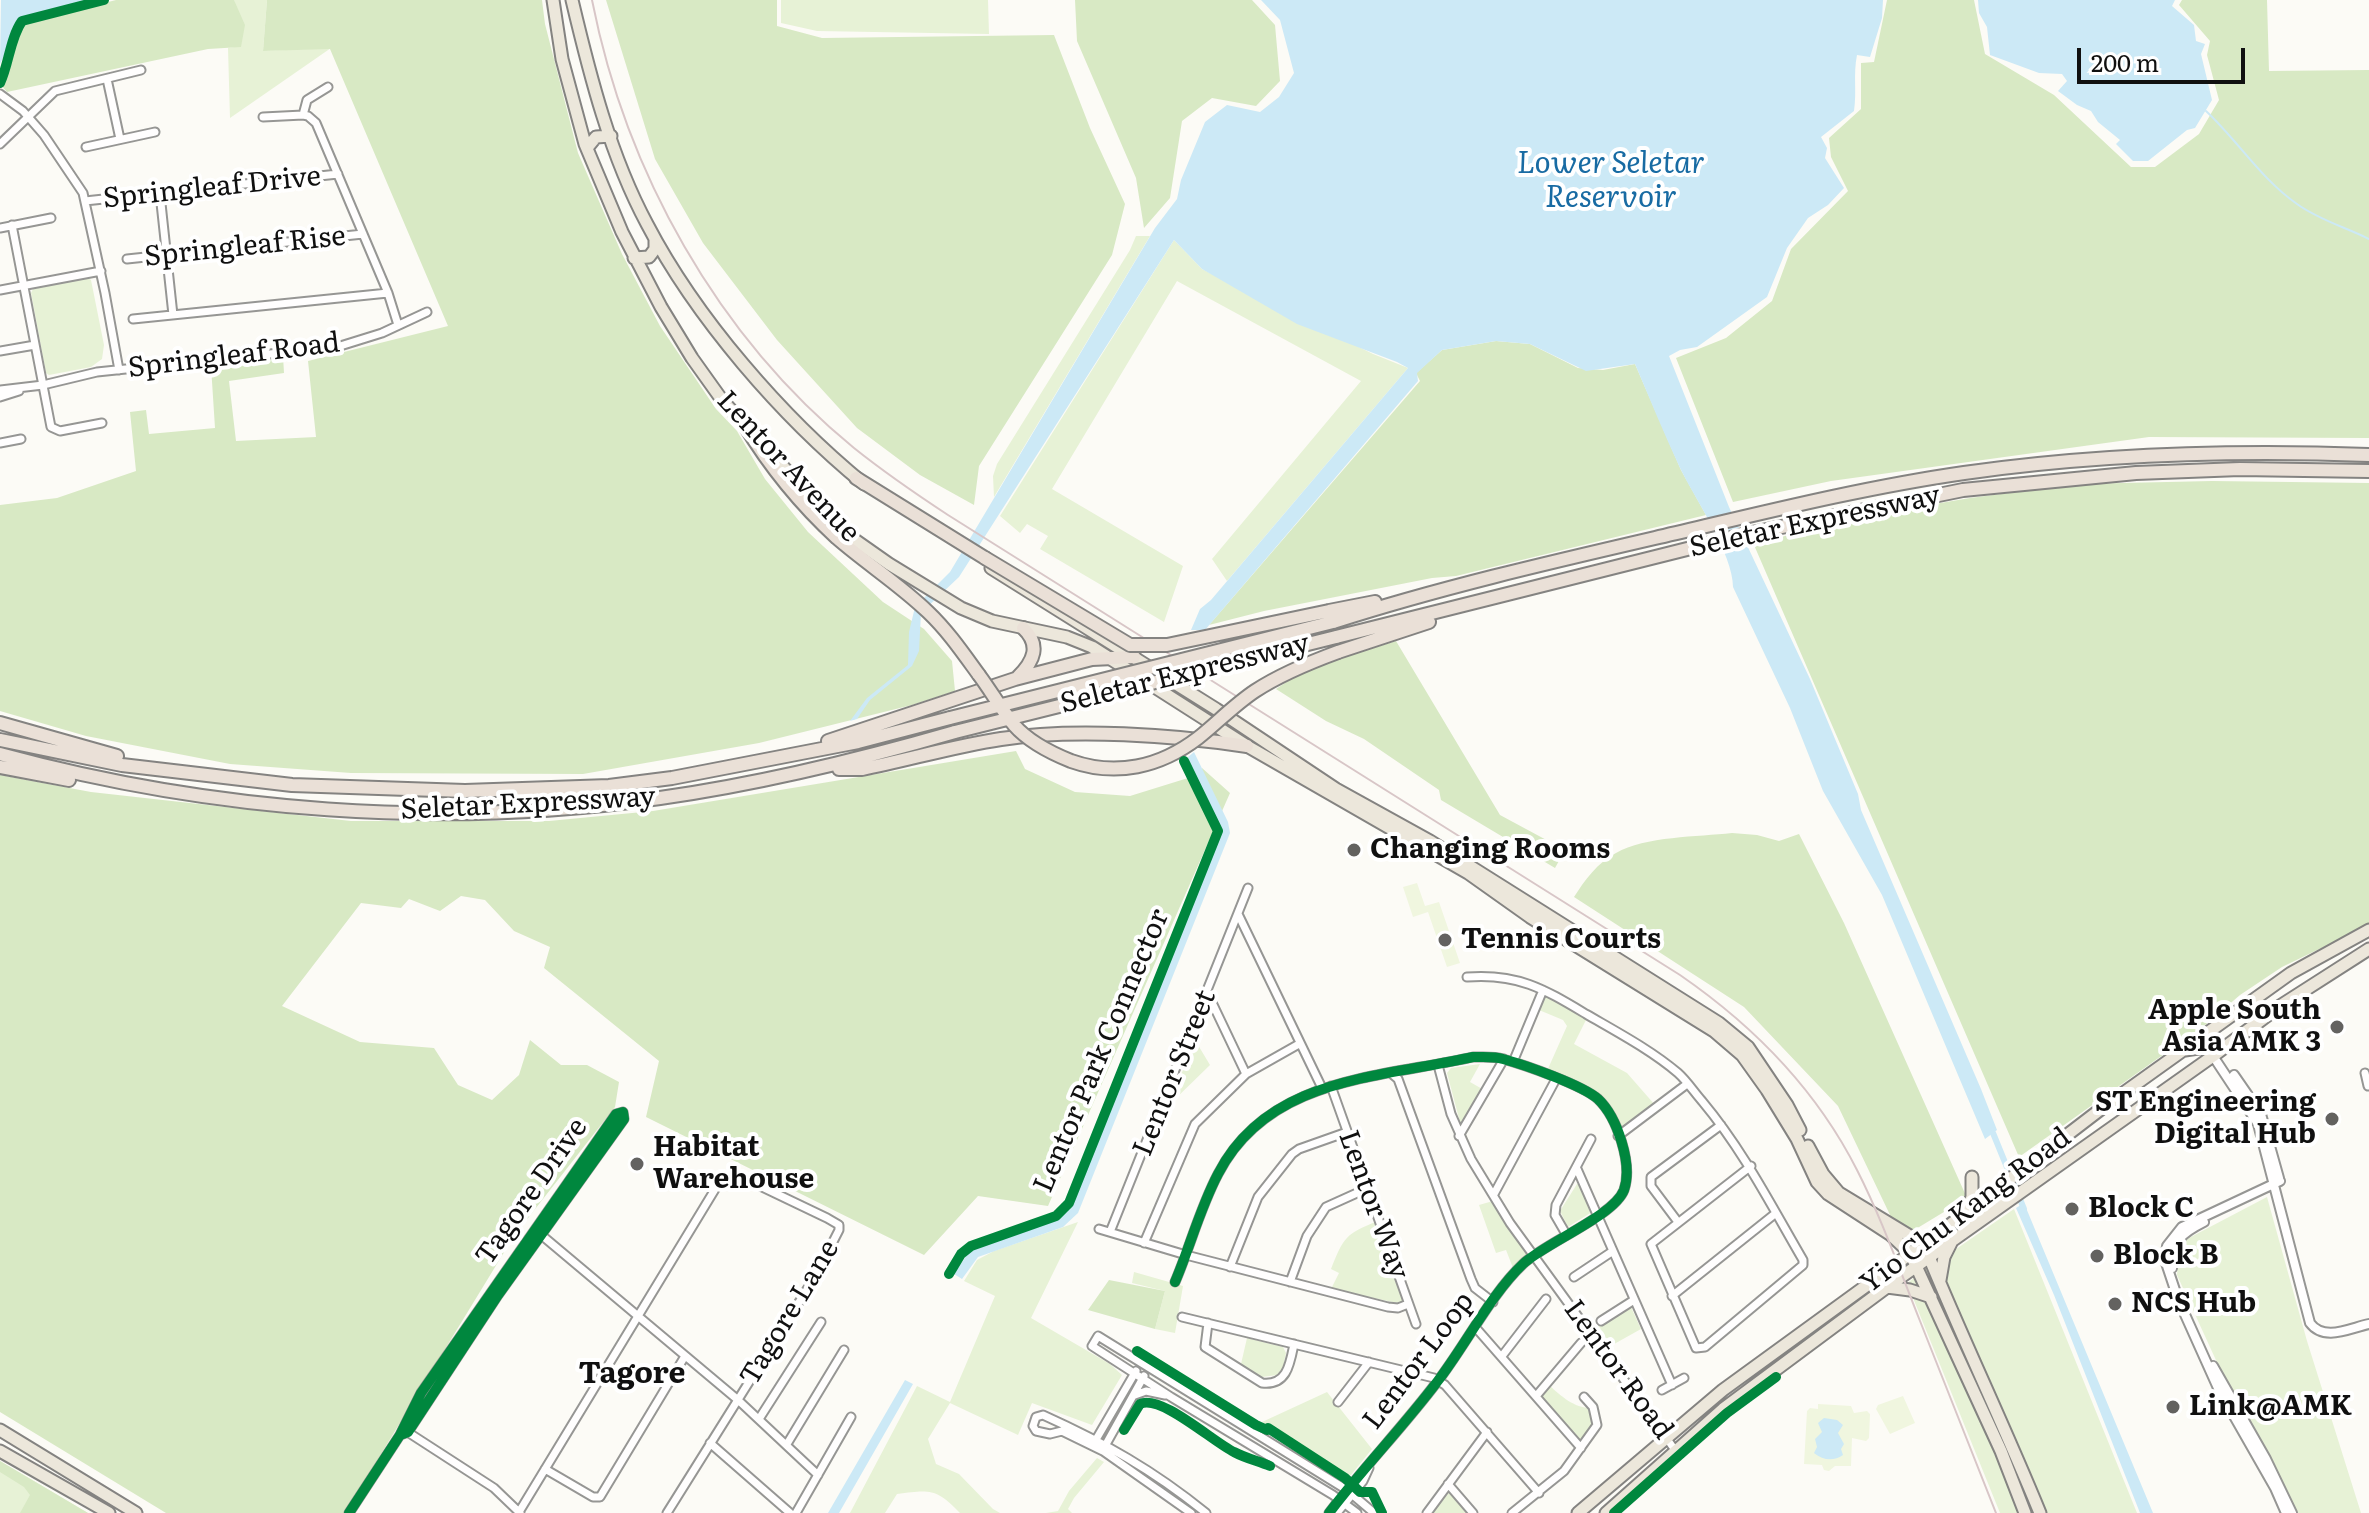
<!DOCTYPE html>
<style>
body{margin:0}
#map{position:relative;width:2369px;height:1513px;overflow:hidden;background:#fcfbf6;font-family:Literata,serif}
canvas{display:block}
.scale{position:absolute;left:2077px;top:48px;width:168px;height:36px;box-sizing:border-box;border:4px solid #101010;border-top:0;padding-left:10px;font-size:24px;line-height:28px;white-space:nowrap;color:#101010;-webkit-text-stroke:6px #fff;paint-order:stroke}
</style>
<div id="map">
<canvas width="2369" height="1513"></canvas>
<div class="scale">200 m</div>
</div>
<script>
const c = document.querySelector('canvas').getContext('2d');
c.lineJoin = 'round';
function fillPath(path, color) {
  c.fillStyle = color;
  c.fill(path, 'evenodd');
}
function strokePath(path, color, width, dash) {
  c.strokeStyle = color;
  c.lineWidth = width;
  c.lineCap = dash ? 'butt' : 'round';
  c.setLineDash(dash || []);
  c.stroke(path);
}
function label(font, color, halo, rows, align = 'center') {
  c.font = font + ' Literata,serif';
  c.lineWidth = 8;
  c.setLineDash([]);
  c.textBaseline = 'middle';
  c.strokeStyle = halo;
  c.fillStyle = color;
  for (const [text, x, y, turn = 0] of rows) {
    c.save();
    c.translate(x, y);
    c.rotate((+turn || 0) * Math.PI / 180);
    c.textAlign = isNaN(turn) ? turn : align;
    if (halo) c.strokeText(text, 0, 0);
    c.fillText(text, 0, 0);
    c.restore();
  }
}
fillPath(new Path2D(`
 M234,0H267L263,51L331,48L230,118L228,48L240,46Z
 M781,0H988L989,34L817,31L781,23Z
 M1136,236H1150L994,497L993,476L997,464L1130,250Z
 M1174,240L1202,269L1373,354L1408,368L1227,581L1212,559L1361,381L1177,281L1052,489L1183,566L1164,622L1040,549L1048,536L1027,524L1020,533L1000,516Z
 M88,278L91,280L104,345L102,359L91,367L49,375L46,373L31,293L33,289Z
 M1546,994L1587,1018L1574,1044L1627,1073L1655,1105L1622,1131C1598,1087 1592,1088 1547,1071L1567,1026L1563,1020L1539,1010Z
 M1199,1030L1198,1045L1210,1065L1169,1105Z
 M1480,1064L1470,1082L1484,1090L1463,1125L1461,1126L1447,1073L1451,1068Z
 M1577,1184H1580L1592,1212L1568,1227L1560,1211Z
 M2267,1197L2307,1341L2361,1513H2298L2257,1433L2220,1369L2177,1275L2179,1250L2187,1239Z
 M1493,1201L1530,1254L1513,1268L1506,1250L1496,1253L1479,1205Z
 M2014,1209L2137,1513H2000L1907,1283Z
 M1378,1221L1404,1301L1402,1304L1331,1289L1339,1273L1331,1269C1344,1237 1345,1234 1378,1221Z
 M1078,1222L1031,1318L1110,1364L1122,1375L1092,1425L1032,1403L1018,1435L950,1403L928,1439L936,1464L959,1474L993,1509L1000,1513H960C936,1488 930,1490 897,1494L885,1513H850L917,1386L950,1402L995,1296L964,1281L977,1260L994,1251Z
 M1134,1272L1183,1286L1175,1333L1155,1329L1165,1291L1132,1283Z
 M1630,1305L1641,1329L1607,1348L1593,1327Z
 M1247,1338L1283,1347L1286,1353L1283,1368L1277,1375L1262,1377L1241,1364Z
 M1549,1385C1561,1396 1574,1408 1591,1408L1594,1425L1581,1442L1540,1394Z
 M1327,1392L1372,1449L1351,1475L1345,1476L1262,1422Z
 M1097,1458L1104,1462L1074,1498L1068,1509L1072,1513H1046L1058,1511L1069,1491Z
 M0,1461L88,1513H0Z
 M1449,1493H1452L1470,1513H1431Z`), '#e7f2d6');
fillPath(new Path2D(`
 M116,0H234L245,25L241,47L208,49L7,92L1,85C7,70 16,32 25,23Z
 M267,0H542L545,24L578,153L622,254L660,326L716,409L737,431L765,479L808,532L883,602L924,629L952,661L955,691L912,705L759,743L583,774L351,773L230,764L86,736L0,711V505L57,498L136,471L130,412L146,410L149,434L215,428L211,366L283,356L284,373L229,381L236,441L316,437L308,361L448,326L330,49L263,51Z
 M606,0H777V26L822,38L1054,35L1090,128L1125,204L1112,255L979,466L974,505L920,475L857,428L777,340L703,243L655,159Z
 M1075,0H1252L1275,25L1280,81L1256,106L1212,98L1182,121L1170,198L1144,228L1136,178L1077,41Z
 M1887,0H1974L1985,54L2054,95L2131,167H2155L2199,134L2219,100L2207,55L2210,41L2179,5L2182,0H2267L2269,71L2369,70V438L2149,437L1831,481L1733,502L1676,358L1726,338L1772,301L1791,249L1848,191L1831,157L1829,138L1861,109V63L1874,62Z
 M1496,341L1530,344L1578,368L1603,370L1635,364L1681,470L1706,515L1456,576L1432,578L1264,611L1209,625L1420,381L1416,373L1442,350Z
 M2212,481L2369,483V925L2282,967L2240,995L2205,1025L2019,1157L1754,545L1840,520L1970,498L2078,484Z
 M1396,641L1500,815L1565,850L1555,868L1441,800L1439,790L1364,739L1326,721L1276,689L1306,669Z
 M1016,751L1025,769L1075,792L1130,796L1188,778L1202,768L1230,793L1048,1206L978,1196L924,1255L646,1117L659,1061L544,968L550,947L514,931L485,900L461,896L440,911L409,899L401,908L361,903L282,1006L360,1042L434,1048L458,1085L492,1100L519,1075L530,1040L561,1065H587L619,1082L615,1107L514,1236L345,1513H166L0,1412V775L91,792L351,821H549L653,811Z
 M1732,833L1757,835L1779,841L1799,834L1844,923L1967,1198L1901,1238L1838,1106L1744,1007L1574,897C1585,880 1597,863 1616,853C1645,836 1698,837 1732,833Z
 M1109,1280L1165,1291L1155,1329L1088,1310Z
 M0,1461L88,1513H20L30,1495L24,1487L0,1472Z`), '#d8e9c4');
fillPath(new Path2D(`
 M1417,883L1425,906L1439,902L1460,963L1447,967L1428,912L1413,917L1403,887Z
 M1903,1396L1915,1423L1890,1434L1876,1409L1878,1405Z
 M1818,1404L1851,1406L1854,1413L1867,1411L1870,1414L1869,1438L1866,1441L1852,1438L1851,1466H1835L1829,1471L1824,1470L1822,1465L1804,1464L1807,1411L1810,1408L1818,1409Z`), '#f0f6df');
fillPath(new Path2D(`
 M1,0H91L21,20L0,64Z
 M1261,0H1883L1882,18L1870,57L1857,55C1853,75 1857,91 1854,111L1821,137L1827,148L1825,158L1844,188L1828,205L1808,218L1787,248L1767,297L1697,347L1680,350L1669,356L1729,507L1810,679L1858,794L1861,810L1981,1089L1997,1130L1985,1139L1882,895L1823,791L1790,708L1733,587C1733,554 1695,499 1680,468C1664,434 1650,399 1635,364L1586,371L1530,344L1496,341L1442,350L1417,373L1418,381L1205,630H1191L1200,609L1211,600L1408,368L1397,362L1297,324L1202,269L1174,240L959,577L921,613L919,651L912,666L870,700L857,719L850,721L867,698L908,665L909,632L915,607L950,572L1155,228L1177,199L1181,180L1205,122L1227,105L1260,112L1279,97L1294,73L1280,20Z
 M1978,0H2175L2172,6L2194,25L2196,41L2205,44L2201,54L2212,100L2195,128L2187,130L2148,161H2133L2116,144L2120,140L2098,122L2091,111L2077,105L2058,91L2067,81L2062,74L2039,73L1990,55L1987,27L1979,13Z
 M1194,752L1228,822L1230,833L1078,1213L1063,1227L978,1257L962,1279L954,1274L971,1249L1060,1217L1071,1207L1220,833L1189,764L1188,757Z
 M2024,1203L2153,1513H2140L2054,1295L2016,1208Z
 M905,1380L913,1384L839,1513H828Z
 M1824,1418L1837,1420L1843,1425L1838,1433L1844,1444L1841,1449L1843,1455C1833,1462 1823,1460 1814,1453L1817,1447L1815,1439L1822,1432L1818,1423Z`), '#cce9f6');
strokePath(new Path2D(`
 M2206,111C2238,141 2261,179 2297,204C2319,220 2345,227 2369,239`), '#cce9f6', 2);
strokePath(new Path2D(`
 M1993,1133L2024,1209`), '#cce9f6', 6);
const minor = new Path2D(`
 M107,79L120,139
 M0,94L23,111L44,135L83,193L105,293L119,370
 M303,115L307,100L328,87
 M263,117L303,115L308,116L316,123L388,293L398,325
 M0,144L55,91L141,70
 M86,147L155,132
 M160,194L173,315
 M85,201L338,174
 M12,225L51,427L60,431L102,423
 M0,228L51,218
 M127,259L363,234
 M0,290L101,271
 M133,319L388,293
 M0,351L35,345
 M0,390L43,385L97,372L337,347L382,333L427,312
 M0,397L19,391
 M0,443L21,439
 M1238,914L1322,1088
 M1467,977C1518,973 1544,989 1586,1014C1617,1032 1651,1050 1678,1073C1687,1081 1694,1092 1702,1101C1743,1150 1771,1205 1803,1260V1265L1705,1347L1696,1348L1651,1244L1751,1166
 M1207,992L1246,1074
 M1513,1062L1543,990
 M1438,1065L1451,1114L1471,1159L1510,1223L1675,1450
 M2365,1073L2368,1086
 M1392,1074L1398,1079L1471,1279L1475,1288L1493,1302
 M1331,1086L1416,1324
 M1459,1136L1504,1059
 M1618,1136L1687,1084
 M1577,1169L1672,1385
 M1494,1194L1556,1079
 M1678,1222L1651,1186V1177L1721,1125
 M1099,1229L1186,1255L1388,1307L1398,1308L1408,1304
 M1110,1232L1248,888
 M539,1233L738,1400L818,1475
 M1566,1234L1555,1215L1556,1205L1591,1139
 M1144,1243L1195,1124L1246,1074L1299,1044
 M1230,1267L1258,1197L1292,1154L1299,1149L1347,1132
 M1574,1277L1613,1251
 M1175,1282C1190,1247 1200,1208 1218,1174C1268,1077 1379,1078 1473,1057C1483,1057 1494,1056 1503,1059C1525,1065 1582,1085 1598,1099C1617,1117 1633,1164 1624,1190C1614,1216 1545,1243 1523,1264C1491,1294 1465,1346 1437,1382C1403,1427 1363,1468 1329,1513
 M1290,1282L1307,1236L1326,1207L1368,1188
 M1672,1296L1776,1213
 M1182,1317L1434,1378L1445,1385L1539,1493
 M1601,1321L1634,1300
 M1208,1323L1205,1347L1262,1383C1287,1386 1290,1364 1294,1344
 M1476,1328L1581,1448
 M1502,1356L1546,1299
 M1662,1390L1684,1378
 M1135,1395L1146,1391L1165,1395
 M1537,1395L1581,1343
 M1338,1402L1369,1362
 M759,1419L821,1322
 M406,1431L494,1488L520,1513
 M710,1443L790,1513
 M1094,1443L1136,1371
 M787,1444L844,1350
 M1105,1446L1144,1376
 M545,1469L593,1497H600L685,1356
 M1448,1484L1473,1513
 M519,1512L717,1186L722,1178L733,1173L827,1218L839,1225V1230L816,1275L667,1513
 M349,1513L400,1435L421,1393L616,1114L623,1112L624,1119L498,1295L408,1432L400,1435
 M796,1513L851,1417
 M1191,1513L1103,1451L1062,1431L1050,1434L1036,1431L1033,1426L1036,1417L1043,1415C1105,1443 1153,1470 1206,1513
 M1337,1513L1363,1481L1369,1468
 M1357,1513L1333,1495L1171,1397L1092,1346L1098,1336L1347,1490L1374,1513
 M1427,1513L1487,1432
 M1512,1513L1564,1471L1597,1425L1593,1407L1584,1397`);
const tertiary = new Path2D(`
 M2213,1056L2258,1124L2310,1323C2324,1342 2350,1328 2369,1324
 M2234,1075L2261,1114L2279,1178
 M2280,1181L2182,1227L2167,1246L2165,1260L2178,1299L2218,1388L2275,1488L2286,1513
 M2172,1268C2168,1243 2184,1232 2204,1222
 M2213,1366L2266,1459L2292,1513`);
const primary = new Path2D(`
 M553,0L562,59L585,144L622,232L661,307L692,358L722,400L821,508L852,538L889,564L961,608L992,621L1067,637L1092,647L1247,746L1468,873L1530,917L1714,1031L1742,1055L1767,1090L1797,1139L1817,1182L1828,1194L1891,1235L1910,1253L2001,1451L2025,1513
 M572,0C590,76 610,155 647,224C696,318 782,417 864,484
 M587,148L596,137L611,136
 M634,258L649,257L655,249V240
 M991,568L1216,709L1336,789L1430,841L1719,1023L1748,1047L1787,1105L1800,1130
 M2185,1050L2205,1047L2217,1052
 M1808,1146L1823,1174L1839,1193L1923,1244
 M1967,1210L1972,1197V1177
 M1927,1252C1963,1340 2004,1425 2040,1513
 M1940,1280L1944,1257L1951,1243
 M1887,1287L1910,1290L1931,1297
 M0,1430L136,1513
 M0,1451L109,1513
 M1578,1513L1723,1390L1947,1227L2101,1109L2291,973L2369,930
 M1606,1513L1723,1409L1887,1287L2213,1056L2280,1006L2369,949`);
const motorway = new Path2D(`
 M744,424C770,467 800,504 837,538C867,564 900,585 928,612C948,631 963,653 979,675
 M856,478L985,558
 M1329,611L1375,602
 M1333,622C1439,588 1547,563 1655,538C1758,514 1860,488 1964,473C2098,454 2234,450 2369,455
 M1336,637L1747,534L1963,490L2136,473L2240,469L2369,471
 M1338,652L1429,622
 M1018,677C1034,661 1041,645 1023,628
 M0,723L117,756
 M0,740L122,765L292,785L465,791L609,786L672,778L858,742L950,718
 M828,741L1015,679L1092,659L1134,657
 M0,754C213,812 441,829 660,798C760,784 858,760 955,732
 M0,767L69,780
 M839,769H862C908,760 954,746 1001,739C1074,728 1174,735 1247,746`);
strokePath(minor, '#969694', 11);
strokePath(tertiary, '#969694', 12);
strokePath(primary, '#848381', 15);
strokePath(motorway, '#848381', 16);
strokePath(minor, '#fffefe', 7);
strokePath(tertiary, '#fffefe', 8);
strokePath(primary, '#ece7db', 11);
strokePath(motorway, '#eae0d7', 12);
strokePath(new Path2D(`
 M592,0C626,172 717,336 854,448C884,472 916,494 948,515L1680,975C1754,1026 1816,1089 1857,1170C1882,1219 1900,1271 1920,1321C1945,1385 1971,1449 1996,1513`), '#d8c6c7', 2);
const motorwayBridge = new Path2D(`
 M985,558L1130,645H1167L1329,611
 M979,675C991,691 1001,709 1014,725C1028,741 1051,753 1071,761C1116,777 1160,767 1198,738C1217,723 1234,705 1255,691C1281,674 1308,663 1338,652
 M950,718L1333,622
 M955,732L1336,637`);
strokePath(motorwayBridge, '#848381', 16, []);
strokePath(motorwayBridge, '#eae0d7', 12);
strokePath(new Path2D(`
 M0,83C9,64 10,38 22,21L104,0
 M949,1274L961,1254L971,1246L1056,1216L1069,1203L1218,831L1184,761
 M1175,1282C1190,1247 1200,1208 1218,1174C1268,1077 1379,1078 1473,1057C1483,1057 1494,1056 1503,1059C1525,1065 1582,1085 1598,1099C1617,1117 1633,1164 1624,1190C1614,1216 1545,1243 1523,1264C1491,1294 1465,1346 1437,1382C1403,1427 1363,1468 1329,1513
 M1137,1351L1256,1425L1267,1430L1268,1428L1345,1478L1360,1492H1372L1382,1513
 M1124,1430L1140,1404C1161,1394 1213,1442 1234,1452C1245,1458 1258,1461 1270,1466
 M349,1513L400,1435L421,1393L616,1114L623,1112L624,1119L498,1295L408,1432L400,1435
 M1614,1513L1727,1413L1776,1377`), '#00873e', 10);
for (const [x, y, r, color] of [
 [1354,850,8,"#636260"],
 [1445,940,8,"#636260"],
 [2337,1027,8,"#636260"],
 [2332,1119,8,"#636260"],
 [637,1164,8,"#636260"],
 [2072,1209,8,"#636260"],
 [2097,1256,8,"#636260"],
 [2115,1304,8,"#636260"],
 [2173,1407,8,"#636260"]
]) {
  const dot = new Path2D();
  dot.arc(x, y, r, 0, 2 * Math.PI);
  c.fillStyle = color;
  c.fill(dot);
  strokePath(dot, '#fff', 3);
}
label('28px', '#101010', '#fff', [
 ["Springleaf Drive",212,188,-6],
 ["Springleaf Rise",245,247,-6],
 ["Springleaf Road",234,356,-7],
 ["Lentor Avenue",788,467,47],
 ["Seletar Expressway",1815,522,-12],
 ["Seletar Expressway",1185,674,-14],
 ["Seletar Expressway",528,804,-3],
 ["Lentor Park Connector",1102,1051,-67],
 ["Lentor Street",1175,1073,-68],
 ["Tagore Drive",532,1192,-55],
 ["Lentor Way",1373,1205,70],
 ["Yio Chu Kang Road",1966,1211,-37],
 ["Tagore Lane",790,1313,-59],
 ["Lentor Loop",1419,1361,-53],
 ["Lentor Road",1618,1370,54]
]);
label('bold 28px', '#101010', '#fff', [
 ["Changing Rooms",1370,850],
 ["Tennis Courts",1461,940],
 ["Apple South",2321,1011,"right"],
 ["Asia AMK 3",2321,1043,"right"],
 ["ST Engineering",2316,1103,"right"],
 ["Digital Hub",2316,1135,"right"],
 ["Habitat",653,1148],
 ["Warehouse",653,1180],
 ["Block C",2088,1209],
 ["Block B",2113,1256],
 ["NCS Hub",2131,1304],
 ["Link@AMK",2189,1407]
], 'left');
label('italic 30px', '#186ba3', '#fff', [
 ["Lower Seletar",1611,164],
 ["Reservoir",1611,198]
]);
label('bold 30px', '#101010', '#fff', [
 ["Tagore",632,1374]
]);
</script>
